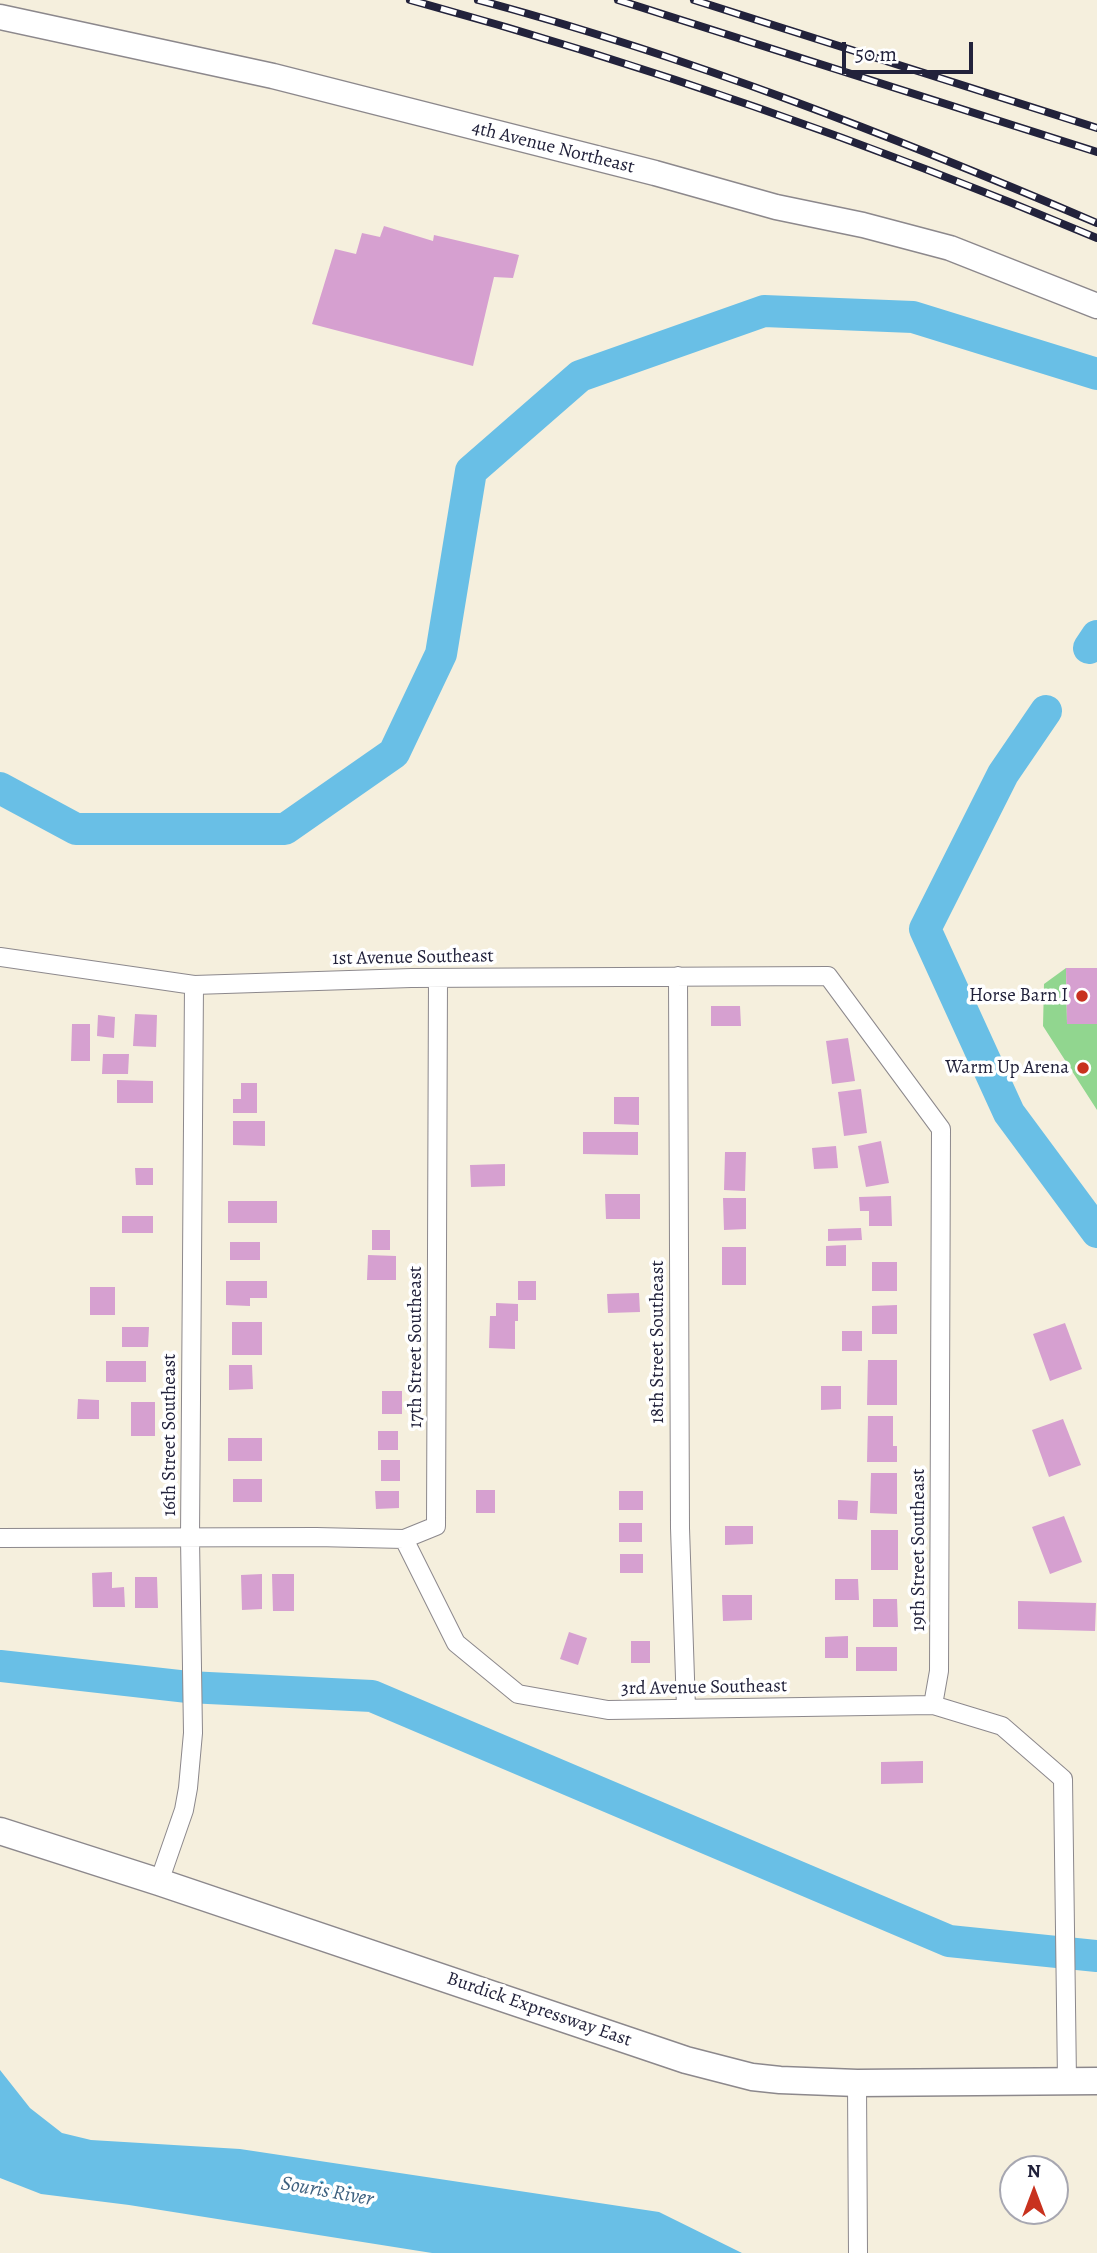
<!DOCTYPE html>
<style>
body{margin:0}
#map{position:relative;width:1097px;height:2253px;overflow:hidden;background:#f5efdd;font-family:Alegreya,serif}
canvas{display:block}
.north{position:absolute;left:999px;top:2155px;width:70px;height:70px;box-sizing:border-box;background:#fff;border:2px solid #a7a7b1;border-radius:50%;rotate:0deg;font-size:19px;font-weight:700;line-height:28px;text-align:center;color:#22223b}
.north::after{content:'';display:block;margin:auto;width:24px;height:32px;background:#c8321e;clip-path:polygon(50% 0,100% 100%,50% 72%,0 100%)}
.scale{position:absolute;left:842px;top:42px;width:131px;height:32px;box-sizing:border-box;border:4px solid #22223b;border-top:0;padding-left:9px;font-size:21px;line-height:24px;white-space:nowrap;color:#22223b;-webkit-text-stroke:5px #fff;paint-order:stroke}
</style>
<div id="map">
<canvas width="1097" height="2253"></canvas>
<div class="north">N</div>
<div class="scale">50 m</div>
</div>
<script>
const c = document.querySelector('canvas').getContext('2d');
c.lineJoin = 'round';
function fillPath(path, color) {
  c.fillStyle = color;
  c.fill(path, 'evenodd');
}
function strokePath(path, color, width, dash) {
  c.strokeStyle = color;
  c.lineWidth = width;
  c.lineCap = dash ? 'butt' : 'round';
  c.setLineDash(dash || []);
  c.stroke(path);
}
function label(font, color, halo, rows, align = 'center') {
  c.font = font + ' Alegreya,serif';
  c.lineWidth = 7;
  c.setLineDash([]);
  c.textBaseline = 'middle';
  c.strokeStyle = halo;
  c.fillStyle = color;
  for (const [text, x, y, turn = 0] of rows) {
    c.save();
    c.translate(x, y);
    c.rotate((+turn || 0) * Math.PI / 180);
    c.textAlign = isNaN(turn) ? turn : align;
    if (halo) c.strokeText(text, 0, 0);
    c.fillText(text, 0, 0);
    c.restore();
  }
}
fillPath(new Path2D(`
 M1066,968L1067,1024H1097V1110L1043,1026L1044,984Z`), '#91d68f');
fillPath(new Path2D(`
 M0,2070L30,2108L62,2133L91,2140L240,2149L659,2212L742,2253H432L129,2205L41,2194L0,2178Z`), '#69bfe6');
strokePath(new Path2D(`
 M1089,648L1097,636
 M1046,711L1003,774L925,929L1009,1113L1097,1232
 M0,788L76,829H285L394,753L441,654L471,471L580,376L764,311L913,317L1097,374
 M0,1666L188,1687L372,1696L949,1941L1097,1956`), '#69bfe6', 32);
fillPath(new Path2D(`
 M384,226L433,241L434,235L519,255L513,278L494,277L473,366L312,324L335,249L356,254L362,233L380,237Z
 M1066,968H1097V1024H1067Z
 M711,1006H740L741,1026H711Z
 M135,1014L157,1015L156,1047L133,1046Z
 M98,1015L115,1017L114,1038L97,1036Z
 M72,1024H90V1061H71Z
 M848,1038L855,1081L832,1084L826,1041Z
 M103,1054H129L128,1074H102Z
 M117,1080L153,1081V1103H117Z
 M241,1083H257V1113H233V1099H241Z
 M861,1089L867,1133L844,1136L838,1092Z
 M614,1097H639V1125L614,1124Z
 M233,1121H265V1146L233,1145Z
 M583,1132H638V1155L583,1154Z
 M881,1141L889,1183L866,1187L858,1146Z
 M836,1146L838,1168L814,1169L812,1148Z
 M725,1152H746L745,1191L724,1190Z
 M505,1164V1186L471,1187L470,1165Z
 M135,1168H153V1185H136Z
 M605,1194H640V1219H606Z
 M891,1196L892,1226H869V1211H860L859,1197Z
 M723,1198H746V1229L724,1230Z
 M228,1201H277V1223H228Z
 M122,1216H153V1233H122Z
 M861,1228L862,1240L828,1241V1229Z
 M372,1230H390V1250H372Z
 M230,1242H260V1260H230Z
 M846,1245V1266H826V1246Z
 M722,1247H746V1285H722Z
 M368,1255L396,1256V1280H367Z
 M872,1262H897V1291H872Z
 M226,1281H267V1298H250V1306L226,1305Z
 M518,1281H536V1300H518Z
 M90,1287H115V1315H90Z
 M639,1293L640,1312L608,1313L607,1294Z
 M496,1303L518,1304V1321H515V1349L489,1348L490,1316H496Z
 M897,1305V1334H872V1306Z
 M232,1322H262V1355H232Z
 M1065,1323L1082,1369L1050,1381L1033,1334Z
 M122,1327H149L148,1347H122Z
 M842,1331H862V1351H842Z
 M868,1360H897V1405H867Z
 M106,1361H146V1382H106Z
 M229,1365H252L253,1389L229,1390Z
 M821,1386H841V1409L821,1410Z
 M382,1391H402V1414H382Z
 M78,1399L99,1400V1419H77Z
 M131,1402H155V1436H131Z
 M868,1416H893V1446H897V1462H867Z
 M1063,1419L1081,1465L1049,1477L1032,1430Z
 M378,1431H398V1450H378Z
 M228,1438H262V1461H228Z
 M381,1460H400V1481H381Z
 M871,1473H897V1514L870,1513Z
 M233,1479H262V1502H233Z
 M476,1490H495V1513H476Z
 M375,1491H399V1508L376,1509Z
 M619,1491H643V1510H619Z
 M838,1500L858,1501L857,1520L838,1519Z
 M1064,1516L1082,1562L1050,1574L1032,1527Z
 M619,1523H642V1542H619Z
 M725,1526H753V1544L725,1545Z
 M871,1530H898V1570H871Z
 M620,1554H643V1573H620Z
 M112,1572V1588L124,1587L125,1607H93L92,1573Z
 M262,1574V1609L242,1610L241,1575Z
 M272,1574H294V1611H273Z
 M135,1577H157L158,1608H135Z
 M835,1579H858L859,1600H835Z
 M722,1595H752V1620L723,1621Z
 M873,1599H897L898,1627H873Z
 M1018,1601L1096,1603L1095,1631L1018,1629Z
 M569,1632L587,1638L578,1665L560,1659Z
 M848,1636V1658H825V1637Z
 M631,1641H650V1663H631Z
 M856,1647H897V1671H856Z
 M923,1761V1783L881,1784V1762Z`), '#d6a0d0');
const street = new Path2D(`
 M0,957L194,985L411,978L828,976L941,1129L939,1671L933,1705
 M678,976L680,1528L686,1708
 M0,1538L316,1537L404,1539L436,1526L438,978
 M404,1539L456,1643L518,1694L608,1710L933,1705L1002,1726L1063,1779L1067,2081
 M159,1882L184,1810L188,1788L193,1733L190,1538L194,985
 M857,2083L858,2253`);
const secondary = new Path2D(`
 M0,17L273,76L655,173L776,207L863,225L950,248L1097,306`);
const primary = new Path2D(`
 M0,1831L159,1882L686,2060L752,2077L780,2080L857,2083L1097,2081`);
strokePath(street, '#8c888c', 20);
strokePath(secondary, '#8c888c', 27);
strokePath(primary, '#8c888c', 29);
strokePath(street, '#fff', 18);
strokePath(secondary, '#fff', 24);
strokePath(primary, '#fff', 26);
const rail = new Path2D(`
 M410,0C645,64 873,144 1097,238
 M478,0C691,57 895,137 1097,223
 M618,0L1097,152
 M694,0L1097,128`);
strokePath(rail, '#22223b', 8);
strokePath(rail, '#fff', 5, [16]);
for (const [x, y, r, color] of [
 [1082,996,7,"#c8321e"],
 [1083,1068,7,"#c8321e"]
]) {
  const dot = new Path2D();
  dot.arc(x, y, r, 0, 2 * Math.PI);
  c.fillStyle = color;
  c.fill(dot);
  strokePath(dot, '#fff', 2.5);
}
label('19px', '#22223b', '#fff', [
 ["4th Avenue Northeast",553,148,14],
 ["1st Avenue Southeast",413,958,-1],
 ["18th Street Southeast",658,1342,-90],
 ["17th Street Southeast",416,1347,-90],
 ["16th Street Southeast",170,1435,-90],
 ["19th Street Southeast",919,1550,-90],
 ["3rd Avenue Southeast",704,1688,-1],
 ["Burdick Expressway East",539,2010,19]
]);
label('19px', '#22223b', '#fff', [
 ["Horse Barn I",1068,996],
 ["Warm Up Arena",1069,1068]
], 'right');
label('italic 21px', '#3e617f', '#fff', [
 ["Souris River",327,2192,10]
]);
</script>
